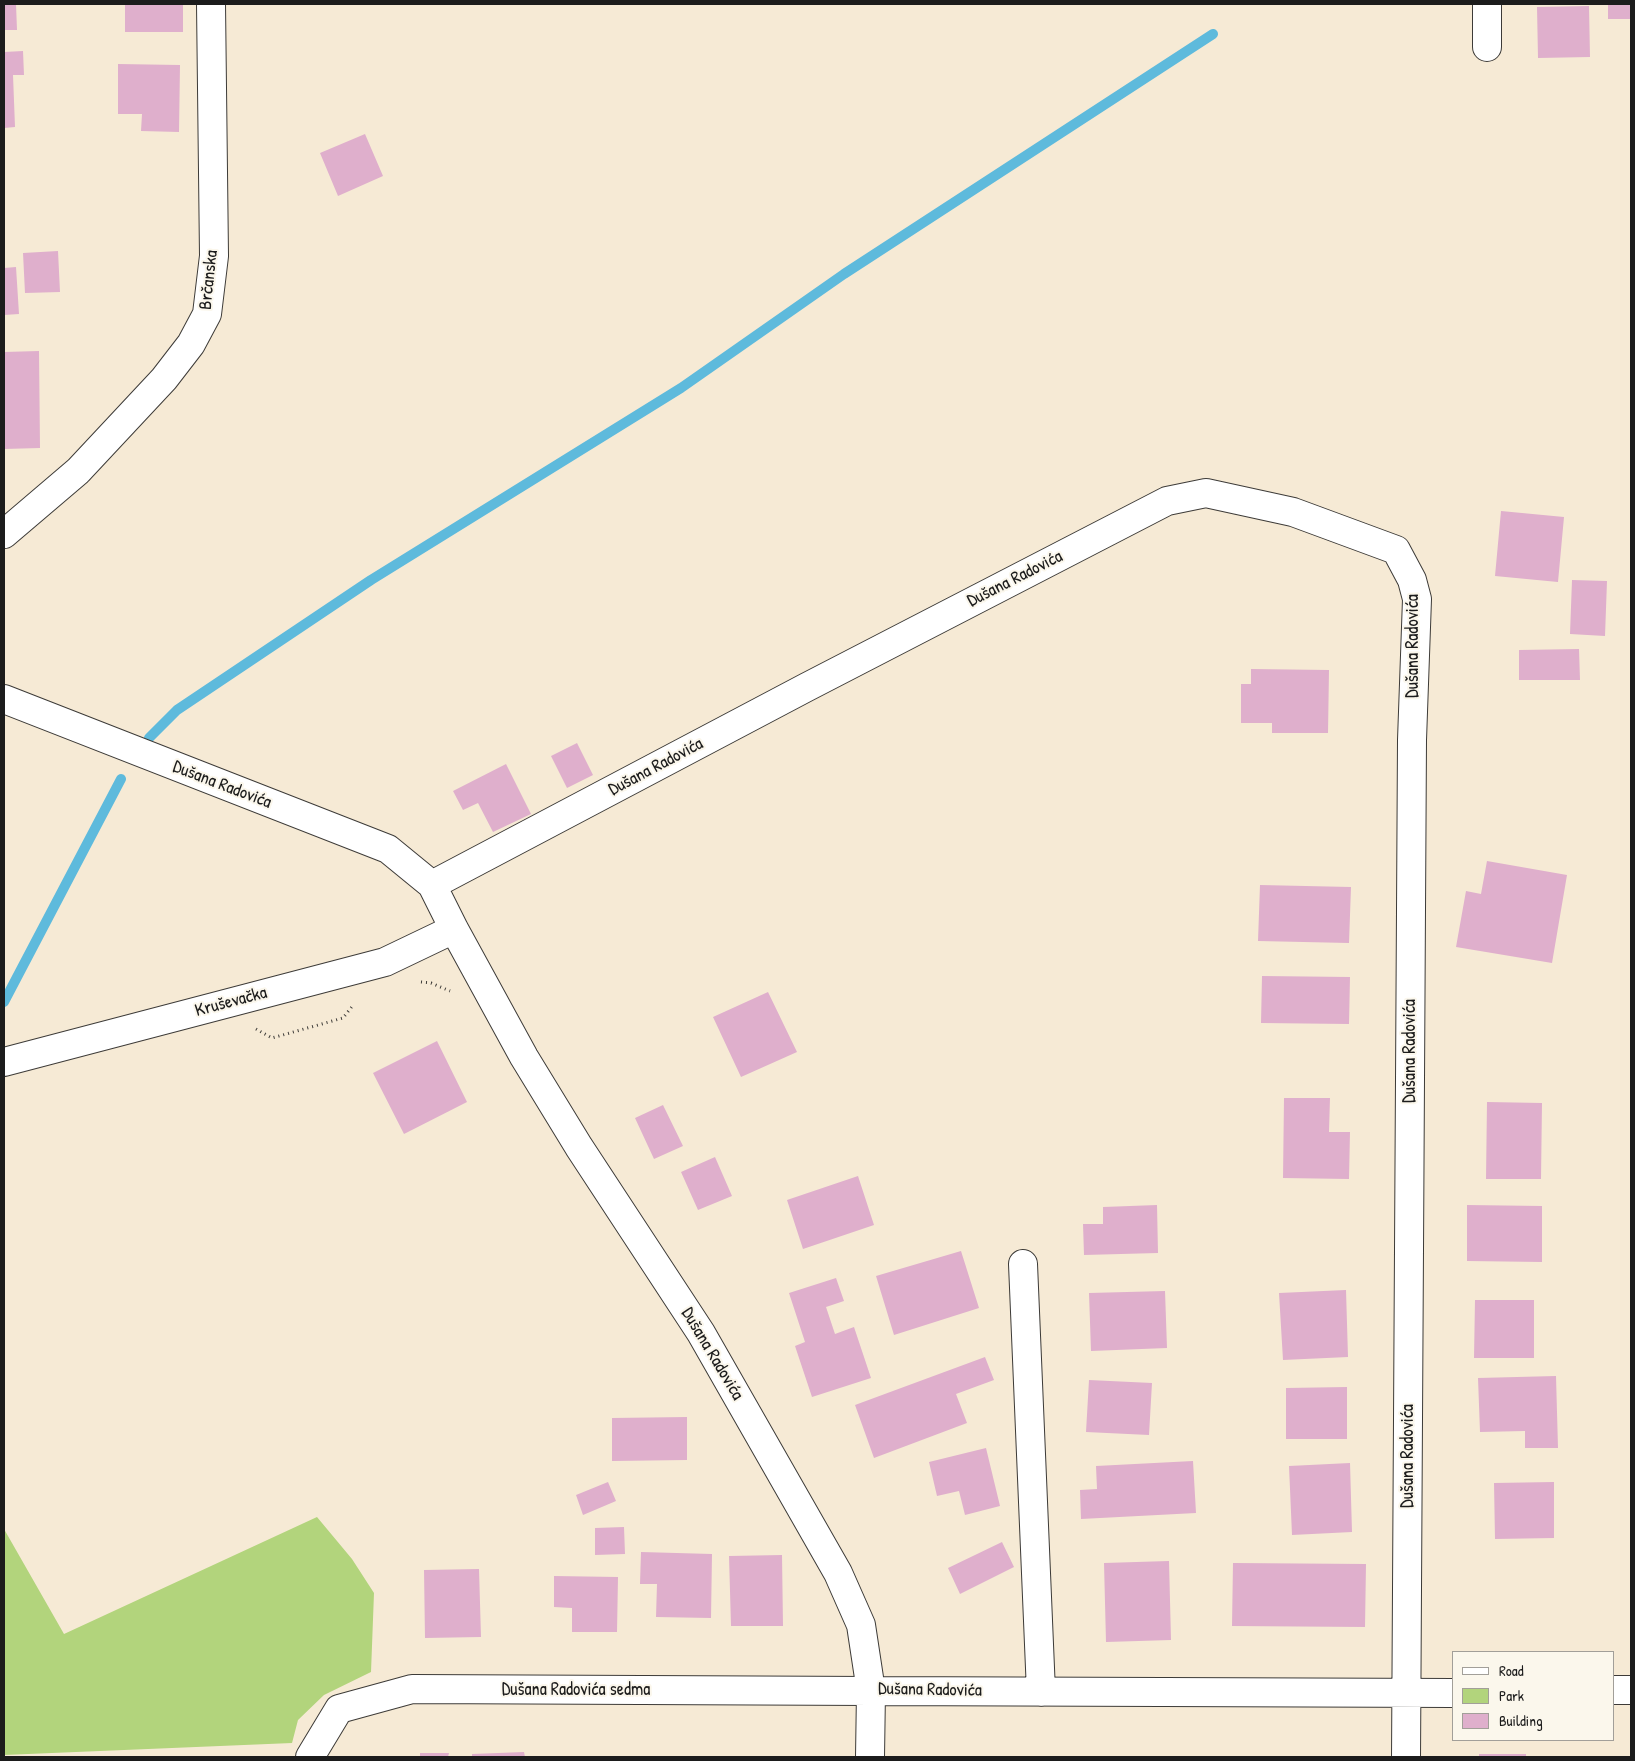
<!DOCTYPE html>
<meta charset="utf-8">
<style>
body{margin:0}
#map{position:relative;width:1635px;height:1761px;overflow:hidden;background:#f6ead5;font-family:"Patrick Hand",sans-serif}
canvas{display:block}
.frame{position:absolute;inset:0;border:5px solid #1c1c1c;pointer-events:none}
.legend{position:absolute;left:1452px;top:1651px;width:162px;height:90px;box-sizing:border-box;background:#fbf7ec;border:1px solid #a29f99;margin:0;padding:6px 9px;list-style:none;font-size:15px;color:#1c1c1c}
.legend li{display:flex;align-items:center;gap:10px;height:25px}
.legend b{width:25px;border:1px solid #a29f99}
</style>
<div id="map">
<canvas width="1635" height="1761"></canvas>
<div class="frame"></div>
<ul class="legend">
<li><b style="height:6px;background:#fff"></b>Road</li>
<li><b style="height:14px;background:#b2d47c"></b>Park</li>
<li><b style="height:14px;background:#dfafcc"></b>Building</li>
</ul>
</div>
<script>
const c = document.querySelector('canvas').getContext('2d');
c.lineJoin = 'round';
function fillPath(path, color) {
  c.fillStyle = color;
  c.fill(path, 'evenodd');
}
function strokePath(path, color, width, dash) {
  c.strokeStyle = color;
  c.lineWidth = width;
  c.lineCap = dash ? 'butt' : 'round';
  c.setLineDash(dash || []);
  c.stroke(path);
}
function label(font, color, halo, rows, align = 'center') {
  c.font = font + ' "Patrick Hand",sans-serif';
  c.lineWidth = 4;
  c.setLineDash([]);
  c.textBaseline = 'middle';
  c.strokeStyle = halo;
  c.fillStyle = color;
  for (const [text, x, y, turn = 0] of rows) {
    c.save();
    c.translate(x, y);
    c.rotate((+turn || 0) * Math.PI / 180);
    c.textAlign = isNaN(turn) ? turn : align;
    if (halo) c.strokeText(text, 0, 0);
    c.fillText(text, 0, 0);
    c.restore();
  }
}
fillPath(new Path2D(`
 M317,1517L352,1559L374,1593L371,1672L324,1695L298,1720L292,1743L4,1755V1529L64,1634Z`), '#b2d47c');
strokePath(new Path2D(`
 M149,738L177,710L371,580L681,388L844,274L1213,34
 M4,1002L121,779`), '#5ebadc', 10);
fillPath(new Path2D(`
 M4,4H16L17,30H4Z
 M125,4H183V32H125Z
 M1608,4H1631V19H1608Z
 M1589,6L1590,57L1538,58L1537,7Z
 M23,51L24,75H13L15,127L4,128V52Z
 M118,64L180,65L179,132L141,131L142,114H118Z
 M365,134L383,176L338,196L320,153Z
 M58,251L60,292L25,293L23,253Z
 M16,267L19,314L4,315V268Z
 M39,351L40,448L4,449V352Z
 M1501,511L1564,517L1558,582L1495,576Z
 M1572,580L1607,581L1605,636L1570,634Z
 M1579,649L1580,680H1519V650Z
 M1251,669L1329,670L1328,733H1272V723H1241V684H1251Z
 M577,743L593,775L567,788L551,756Z
 M506,764L531,814L493,832L478,803L463,810L453,791Z
 M1487,861L1567,875L1552,963L1456,947L1466,891L1481,894Z
 M1260,885L1351,887L1349,943L1258,941Z
 M1262,976L1350,977L1349,1024L1261,1023Z
 M768,992L797,1052L741,1077L713,1017Z
 M437,1041L467,1102L404,1134L373,1073Z
 M1284,1098H1330L1329,1132H1350L1349,1179L1283,1178Z
 M1487,1102L1542,1103L1541,1179H1486Z
 M663,1105L683,1146L654,1159L635,1118Z
 M715,1157L732,1196L698,1210L681,1172Z
 M858,1176L874,1225L803,1249L787,1200Z
 M1157,1205L1158,1253L1084,1255L1083,1224H1103V1207Z
 M1467,1205L1542,1206V1262L1467,1261Z
 M961,1251L979,1308L894,1335L876,1276Z
 M836,1278L844,1301L826,1307L835,1334L854,1327L871,1378L812,1397L795,1346L805,1342L789,1293Z
 M1346,1290L1348,1357L1283,1360L1279,1293Z
 M1165,1291L1167,1348L1091,1351L1089,1293Z
 M1475,1300H1534V1358H1474Z
 M985,1357L994,1380L956,1394L967,1423L874,1458L855,1405Z
 M1556,1376L1558,1448H1525V1431L1480,1432L1478,1378Z
 M1089,1380L1152,1383L1149,1435L1086,1432Z
 M1347,1387V1439H1286V1388Z
 M687,1417V1460L612,1461V1418Z
 M986,1448L1000,1506L965,1515L959,1491L937,1496L929,1462Z
 M1193,1461L1196,1513L1081,1519L1080,1490L1097,1489L1096,1466Z
 M1350,1463L1352,1532L1292,1535L1289,1466Z
 M608,1482L616,1501L583,1515L576,1495Z
 M1554,1482V1538L1495,1539L1494,1483Z
 M624,1527L625,1554L595,1555V1528Z
 M1002,1542L1014,1567L960,1594L948,1568Z
 M641,1552L712,1554L711,1618L656,1617L657,1584H640Z
 M782,1555L783,1626H731L729,1556Z
 M1169,1561L1171,1640L1106,1642L1104,1563Z
 M1233,1563L1366,1564L1365,1627L1232,1626Z
 M479,1569L481,1637L425,1638L424,1570Z
 M554,1576L618,1577L617,1632H572V1608L554,1607Z
 M524,1752L525,1757H472V1754Z
 M420,1753H449L448,1757H420Z
 M1479,1754H1526V1757H1479Z`), '#dfafcc');
const minor = new Path2D(`
 M1487,4V47
 M4,534L78,471L164,379L191,344L207,314L214,256L211,4
 M4,699L388,849L432,885L454,929L524,1057L579,1147L701,1333L838,1573L861,1625L871,1691L1454,1693
 M432,885L807,687L1167,501L1206,493L1293,512L1396,550L1412,580L1417,599L1412,740L1406,1757
 M4,1062L385,962L454,929
 M1023,1264L1041,1692
 M1614,1690H1631
 M310,1757L339,1709L412,1689L871,1691L870,1757`);
strokePath(minor, '#3d3b38', 30);
strokePath(new Path2D(`
 M421,982L431,983L450,991
 M256,1029L272,1038L343,1018L354,1004`), '#3d3b38', 3, [1, 4]);
strokePath(minor, '#fff', 28);
label('18px', '#1c1c1c', '#fbf7ec', [
 ["Brčanska",209,280,-84],
 ["Dušana Radovića",1015,579,-27],
 ["Dušana Radovića",1413,646,-90],
 ["Dušana Radovića",656,767,-28],
 ["Dušana Radovića",222,785,21],
 ["Kruševačka",231,1002,-15],
 ["Dušana Radovića",1410,1051,-90],
 ["Dušana Radovića",712,1354,59],
 ["Dušana Radovića",1408,1456,-90],
 ["Dušana Radovića sedma",576,1690],
 ["Dušana Radovića",930,1690,1]
]);
</script>
